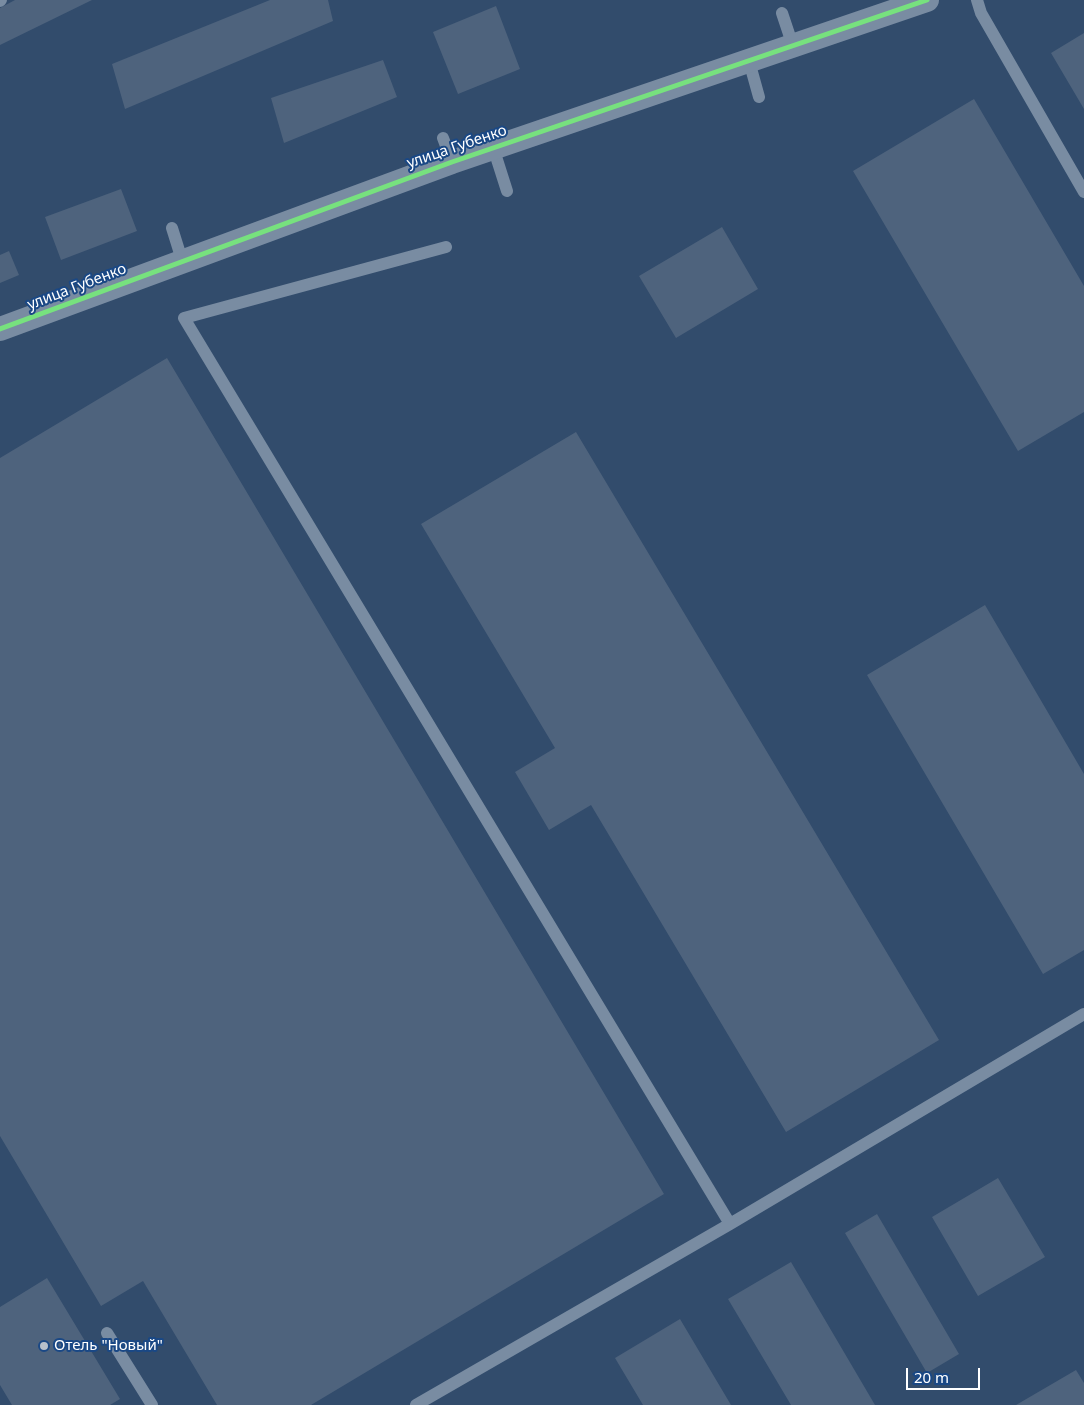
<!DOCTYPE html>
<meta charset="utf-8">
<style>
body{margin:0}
#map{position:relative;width:1084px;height:1405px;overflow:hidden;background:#324c6c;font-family:"Noto Sans",sans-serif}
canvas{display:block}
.scale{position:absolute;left:906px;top:1368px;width:74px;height:22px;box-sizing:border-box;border:2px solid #fff;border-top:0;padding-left:6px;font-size:15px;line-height:18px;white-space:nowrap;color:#fff;-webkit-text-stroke:4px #1a4885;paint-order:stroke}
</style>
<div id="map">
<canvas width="1084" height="1405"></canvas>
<div class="scale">20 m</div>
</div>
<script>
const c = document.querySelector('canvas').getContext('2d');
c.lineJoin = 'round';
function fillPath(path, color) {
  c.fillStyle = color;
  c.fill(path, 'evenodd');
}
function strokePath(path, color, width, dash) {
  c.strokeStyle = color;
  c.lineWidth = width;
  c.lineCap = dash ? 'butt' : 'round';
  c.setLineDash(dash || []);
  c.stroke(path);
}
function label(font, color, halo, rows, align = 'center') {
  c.font = font + ' "Noto Sans",sans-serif';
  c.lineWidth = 4;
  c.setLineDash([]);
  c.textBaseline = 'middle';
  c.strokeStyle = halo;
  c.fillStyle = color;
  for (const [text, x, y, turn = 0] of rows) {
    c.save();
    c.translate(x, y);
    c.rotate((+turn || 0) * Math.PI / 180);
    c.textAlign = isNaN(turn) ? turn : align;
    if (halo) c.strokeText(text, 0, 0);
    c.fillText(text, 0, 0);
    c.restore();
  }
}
fillPath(new Path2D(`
 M15,0H92L0,45V8Z
 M270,0H328L333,21L125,109L112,64Z
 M496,6L520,69L458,94L433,32Z
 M1084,33V109L1051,53Z
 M383,60L397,97L284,143L271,98Z
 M974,99L1084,286V412L1018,451L853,171Z
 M121,189L137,231L61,260L45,217Z
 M722,227L758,289L676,338L639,276Z
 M9,251L19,275L0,283V255Z
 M167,358L664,1194L311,1405H217L143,1281L101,1306L0,1136V458Z
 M576,432L939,1040L786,1132L591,805L549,830L515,772L555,748L421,524Z
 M985,605L1084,774V950L1043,974L867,675Z
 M998,1178L1045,1257L978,1296L932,1217Z
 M877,1214L959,1354L927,1373L845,1233Z
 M791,1262L875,1405H791L728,1299Z
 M47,1278L120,1399L110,1405H12L0,1385V1307Z
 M680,1319L731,1405H643L615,1358Z
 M1076,1370L1084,1383V1405H1016Z`), '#4e637d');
strokePath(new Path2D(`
 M977,0L981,13L1084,192
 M0,1L1,0
 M782,13L793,46
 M749,61L759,97
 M443,138L452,162
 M493,147L507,191
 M172,228L182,260
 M446,247L184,318L730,1224
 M107,1333L152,1405
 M416,1405L730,1224L1084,1014`), '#798ca2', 12);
strokePath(new Path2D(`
 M0,329L452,162L927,0`), '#798ca2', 24);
strokePath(new Path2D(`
 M0,329L452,162L927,0`), '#77e17e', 5);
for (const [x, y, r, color] of [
 [44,1346,5,"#b7c0cc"]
]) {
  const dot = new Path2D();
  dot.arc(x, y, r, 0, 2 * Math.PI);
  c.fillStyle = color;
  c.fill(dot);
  strokePath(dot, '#1a4885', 2);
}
label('15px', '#fff', '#1a4885', [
 ["улица Губенко",457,147,-19],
 ["улица Губенко",77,287,-21]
]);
label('15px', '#fff', '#1a4885', [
 ["Отель \"Новый\"",54,1346]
], 'left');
</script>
